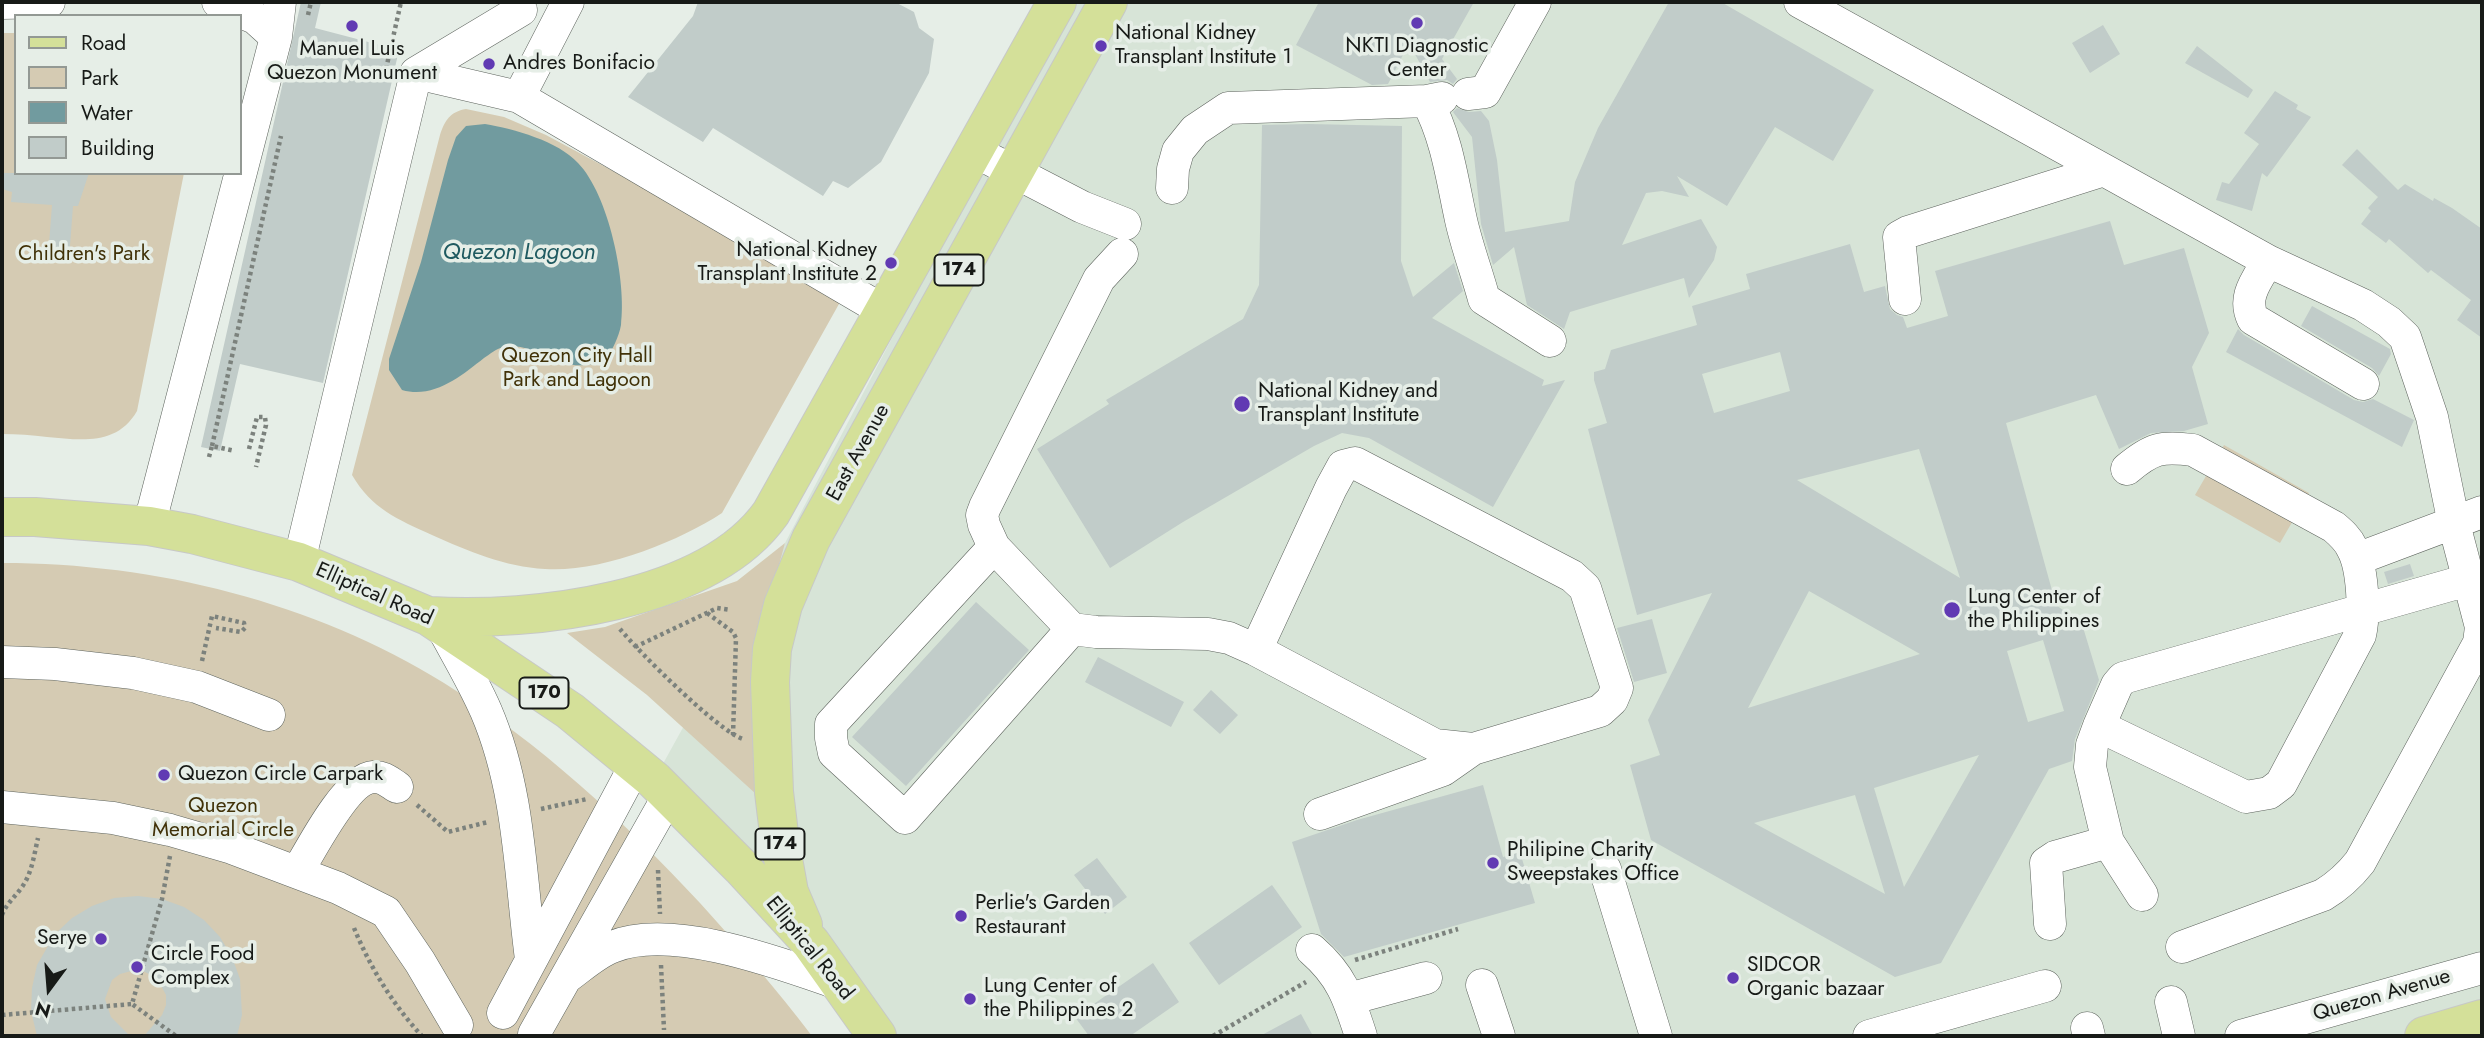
<!DOCTYPE html>
<style>
body{margin:0}
#map{position:relative;width:2484px;height:1038px;overflow:hidden;background:#e6eee7;font-family:Jost,sans-serif}
canvas{display:block}
.frame{position:absolute;inset:0;border:4px solid #171a17;pointer-events:none}
.legend{position:absolute;left:14px;top:14px;width:228px;height:161px;box-sizing:border-box;background:#e6eee7;border:2px solid #939994;margin:0;padding:9px 12px;list-style:none;font-size:21px;color:#171a17}
.legend li{display:flex;align-items:center;gap:14px;height:35px}
.legend b{width:35px;border:2px solid #939994}
.north{position:absolute;left:14px;top:954px;width:70px;height:70px;-webkit-text-stroke:5px #e6eee7;paint-order:stroke;rotate:196deg;font-size:19px;font-weight:700;line-height:28px;text-align:center;color:#171a17}
.north::after{content:'';display:block;margin:auto;width:24px;height:32px;background:#171a17;clip-path:polygon(50% 0,100% 100%,50% 72%,0 100%)}
</style>
<div id="map">
<canvas width="2484" height="1038"></canvas>
<div class="frame"></div>
<ul class="legend">
<li><b style="height:9px;background:#d4e099"></b>Road</li>
<li><b style="height:19px;background:#d5cbb3"></b>Park</li>
<li><b style="height:19px;background:#719b9f"></b>Water</li>
<li><b style="height:19px;background:#c1ccc9"></b>Building</li>
</ul>
<div class="north">N</div>
</div>
<script>
const c = document.querySelector('canvas').getContext('2d');
c.lineJoin = 'round';
function fillPath(path, color) {
  c.fillStyle = color;
  c.fill(path, 'evenodd');
}
function strokePath(path, color, width, dash) {
  c.strokeStyle = color;
  c.lineWidth = width;
  c.lineCap = dash ? 'butt' : 'round';
  c.setLineDash(dash || []);
  c.stroke(path);
}
function label(font, color, halo, rows, align = 'center') {
  c.font = font + ' Jost,sans-serif';
  c.lineWidth = 7;
  c.setLineDash([]);
  c.textBaseline = 'middle';
  c.strokeStyle = halo;
  c.fillStyle = color;
  for (const [text, x, y, turn = 0] of rows) {
    c.save();
    c.translate(x, y);
    c.rotate((+turn || 0) * Math.PI / 180);
    c.textAlign = isNaN(turn) ? turn : align;
    if (halo) c.strokeText(text, 0, 0);
    c.fillText(text, 0, 0);
    c.restore();
  }
}
fillPath(new Path2D(`
 M1076,2H2482V1036H877L654,780L785,543L974,181Z`), '#d7e4d7');
fillPath(new Path2D(`
 M2,33H16V173H184L137,411C117,446 81,440 47,437C32,435 17,434 2,434Z
 M466,109L504,117L546,135L844,295L722,513C678,542 599,573 545,569C505,567 468,551 432,535C397,519 372,509 352,475L440,135C445,120 450,112 466,109Z
 M2224,445L2309,493L2280,543L2195,495Z
 M785,543L761,631L756,794L647,695L567,633L605,627L737,581Z
 M2,563C156,563 313,602 444,683C540,743 624,821 700,903C739,946 777,990 812,1036H2Z`), '#d5cbb3');
fillPath(new Path2D(`
 M485,124C514,129 558,141 578,163C609,195 627,282 621,325C619,337 612,349 607,360C558,379 539,340 503,347C496,349 490,354 484,358C461,376 434,399 402,390L389,370V359L421,262L448,160L456,137L466,126Z`), '#719b9f');
fillPath(new Path2D(`
 M301,2H321L315,28L399,50L323,383L240,364L220,451L201,447Z
 M698,2H895L914,12L919,28L934,39L929,73L881,162L848,188L833,181L823,196L713,128L703,142L628,97L693,16Z
 M1319,2H1474L1442,59L1457,79L1453,84L1447,80L1430,82L1409,43L1388,84L1372,85L1296,45Z
 M1669,2H1721L1874,90L1833,161L1775,127L1727,206L1677,176L1689,197L1662,191L1646,193L1622,245L1701,219L1717,247L1714,260L1689,298L1684,278L1570,312L1564,329L1527,305L1514,247L1493,265L1481,224L1472,137L1453,112L1457,108L1469,112L1481,111L1489,121L1497,160L1505,232L1569,221L1575,182L1598,128Z
 M2103,25L2120,54L2090,73L2072,43Z
 M2197,46L2253,90L2248,98L2185,63Z
 M2275,91L2298,105L2296,109L2311,117L2267,177L2262,173L2252,211L2216,200L2222,182L2229,184L2259,144L2244,133Z
 M1309,124L1402,126L1401,261L1413,297L1454,263L1463,291L1432,318L1544,380L1542,386L1565,380L1493,507L1369,438L1342,433L1314,446L1183,522L1110,568L1037,449L1109,404L1106,400L1243,319L1259,285L1262,125Z
 M2357,149L2398,190L2405,184L2433,201L2434,198L2452,208L2482,229V338L2457,320L2471,300L2431,270L2428,273L2389,239L2386,243L2361,224L2371,211L2368,208L2378,197L2342,165Z
 M2,173H89L78,206H73L69,259L48,257L52,205L11,202L12,192L2,189Z
 M2110,221L2124,265L2184,248L2209,333L2192,367L2208,424L2184,431L2151,433L2119,449L2096,395L2006,423L2056,605L2082,624L2099,680L2075,739L2072,761L2049,769L1941,963L1895,977L1651,840L1630,765L1660,755L1648,720L1712,593L1637,615L1588,429L1607,423L1594,380V372L1605,369L1611,350L1697,325L1692,306L1750,289L1746,274L1850,244L1864,292L1885,286L1890,309L1897,315L1903,317L1907,328L1948,316L1935,271ZM1780,352L1790,391L1714,413L1702,374ZM1919,449L1960,578L1797,480ZM1809,591L1920,654L1748,708ZM2043,640L2064,711L2028,722L2007,651ZM1979,755L1904,887L1874,788ZM1855,795L1885,894L1754,823Z
 M2312,306L2390,349L2391,354L2379,376L2372,368L2301,326Z
 M2238,329L2244,335L2354,400L2363,402L2373,399L2414,420L2402,447L2226,352Z
 M2410,564L2414,576L2388,584L2384,572Z
 M976,602L1029,650L906,786L852,737Z
 M1652,619L1667,673L1634,682L1617,628Z
 M1098,657L1184,702L1171,727L1085,682Z
 M1211,690L1238,715L1220,734L1193,710Z
 M1483,785L1503,857L1520,852L1535,903L1344,957L1321,934L1292,842L1357,820Z
 M1097,858L1127,897L1105,914L1074,875Z
 M1272,885L1302,927L1219,985L1189,943Z
 M138,896L162,899L184,907L204,920L220,937L232,957L240,979L242,1015L237,1036H144L162,1015L166,1005V995L157,978L139,969L120,974L112,980L105,999L111,1017L130,1036H37L31,1011L32,988L37,965L55,934L72,918L92,906L114,898Z
 M1153,963L1179,1002L1130,1036H1089L1075,1017Z
 M1301,1014L1313,1036H1260Z`), '#c1ccc9');
const minor = new Path2D(`
 M218,2L255,18L276,37
 M1800,2L2104,170
 M2,3L49,2
 M416,73L519,97L884,311
 M1468,94L1485,92L1535,2
 M519,97L568,2
 M1427,101C1447,138 1452,179 1461,220C1467,247 1477,273 1484,299L1550,341
 M974,151L1082,207L1125,224
 M1172,188L1173,169L1178,151L1195,130L1228,108L1427,101L1442,98
 M1122,254L1099,279L985,507L982,515L984,525L994,547L1072,629L1096,632L1208,634L1229,638L1256,650L1435,745L1473,749
 M2268,261C2257,280 2242,297 2253,319L2363,384
 M1905,299L1899,237L1908,232L2104,170L2268,261L2363,305L2389,322L2405,337L2432,417L2454,524L2481,627L2479,643L2360,862C2349,876 2338,886 2323,895L2182,947
 M149,526L276,37L280,2
 M994,547L831,724V738L834,753L905,818L1072,629
 M2357,559L2482,512
 M299,562L416,73L521,10
 M441,625C456,653 473,681 486,711C520,790 520,876 531,959
 M1256,650L1331,488L1343,466L1355,463L1572,576L1585,588L1617,688L1612,700L1600,711L1473,749L1443,770L1320,814
 M2,662L55,664L133,673L197,687L269,715
 M2099,726L2246,797L2269,793L2281,784L2360,635C2365,614 2363,567 2352,548C2348,539 2341,533 2334,527L2193,450C2161,446 2152,448 2127,469
 M2,807L113,818L170,830L232,848L338,888L386,912L420,962L457,1025
 M2108,842L2090,767L2092,745L2099,726L2117,685L2123,678L2468,580
 M1605,869L1656,1036
 M298,871C311,849 347,779 373,777C383,776 389,782 397,787
 M2050,924L2046,863L2055,857L2108,842L2142,895
 M1312,950C1342,976 1349,999 1361,1036
 M567,977C581,967 596,953 612,947C672,922 782,964 840,984
 M1482,985L1499,1036
 M1349,999L1426,978
 M2171,1002L2179,1036
 M503,1013L636,764
 M2087,1028L2089,1036
 M534,1034L669,795
 M1869,1036L2045,986
 M2241,1036L2482,968`);
const major = new Path2D(`
 M2,517H35L149,526L192,534L299,562L428,616L570,711L654,780L741,867L811,943L877,1036
 M430,616C532,622 707,603 771,513L1057,2
 M803,925L789,892L780,842L774,792L770,682L772,649L783,605L811,539L1108,2
 M2424,1036L2482,1019`);
strokePath(minor, '#5e645e', 33);
strokePath(major, '#c7c8c7', 40);
strokePath(new Path2D(`
 M308,15L311,2
 M386,69L401,2
 M212,446L281,136
 M249,449L257,417H265L266,425L256,467
 M209,457L212,446L235,451
 M707,613L733,632L736,638L733,735
 M620,629C639,652 718,731 743,739
 M635,647L717,608L731,610
 M202,661L212,616L244,623L245,628L241,632L216,628
 M417,805L448,832L488,822
 M541,809L587,799
 M170,856L162,899L132,1004L176,1036
 M658,870L660,914
 M2,915C6,904 15,897 22,887C32,873 34,855 38,838
 M354,928C370,967 393,1005 422,1036
 M1355,960L1458,929
 M661,965L664,1030
 M2,1015L132,1004
 M1213,1036L1306,982`), '#7c827d', 4.5, [3.5, 3.5]);
strokePath(minor, '#fff', 32);
strokePath(major, '#d4e099', 38);
for (const [x, y, r, color] of [
 [1417,23,7,"#613ab3"],
 [352,26,7,"#613ab3"],
 [1101,46,7,"#613ab3"],
 [489,64,7,"#613ab3"],
 [891,263,7,"#613ab3"],
 [1242,404,9,"#613ab3"],
 [1952,610,9,"#613ab3"],
 [164,775,7,"#613ab3"],
 [1493,863,7,"#613ab3"],
 [961,916,7,"#613ab3"],
 [101,939,7,"#613ab3"],
 [137,967,7,"#613ab3"],
 [1733,978,7,"#613ab3"],
 [970,999,7,"#613ab3"]
]) {
  const dot = new Path2D();
  dot.arc(x, y, r, 0, 2 * Math.PI);
  c.fillStyle = color;
  c.fill(dot);
  strokePath(dot, '#e6eee7', 2.5);
}
for (const [x, y, w] of [
 [959,270,49],
 [544,693,49],
 [780,844,49]
]) {
  const box = new Path2D();
  box.roundRect(x - w / 2, y - 15.5, w, 31, 5);
  c.fillStyle = '#e6eee7';
  c.fill(box);
  strokePath(box, '#171a17', 2);
}
label('bold 19px', '#171a17', null, [
 ["174",959,270],
 ["170",544,693],
 ["174",780,844]
]);
label('21px', '#171a17', '#e6eee7', [
 ["National Kidney",1115,34],
 ["Transplant Institute 1",1115,58],
 ["NKTI Diagnostic",1417,47,"center"],
 ["Center",1417,71,"center"],
 ["Manuel Luis",352,50,"center"],
 ["Quezon Monument",352,74,"center"],
 ["Andres Bonifacio",503,64],
 ["National Kidney",877,251,"right"],
 ["Transplant Institute 2",877,275,"right"],
 ["National Kidney and",1258,392],
 ["Transplant Institute",1258,416],
 ["Lung Center of",1968,598],
 ["the Philippines",1968,622],
 ["Quezon Circle Carpark",178,775],
 ["Philipine Charity",1507,851],
 ["Sweepstakes Office",1507,875],
 ["Perlie's Garden",975,904],
 ["Restaurant",975,928],
 ["Serye",87,939,"right"],
 ["Circle Food",151,955],
 ["Complex",151,979],
 ["SIDCOR",1747,966],
 ["Organic bazaar",1747,990],
 ["Lung Center of",984,987],
 ["the Philippines 2",984,1011]
], 'left');
label('21px', '#413208', '#e6eee7', [
 ["Children's Park",84,255],
 ["Quezon City Hall",577,357],
 ["Park and Lagoon",577,381],
 ["Quezon",223,807],
 ["Memorial Circle",223,831]
]);
label('21px', '#171a17', '#e6eee7', [
 ["East Avenue",859,453,-61],
 ["Elliptical Road",374,595,24],
 ["Elliptical Road",809,949,51],
 ["Quezon Avenue",2382,996,-16]
]);
label('italic 23px', '#1f5a60', '#e6eee7', [
 ["Quezon Lagoon",519,253]
]);
</script>
